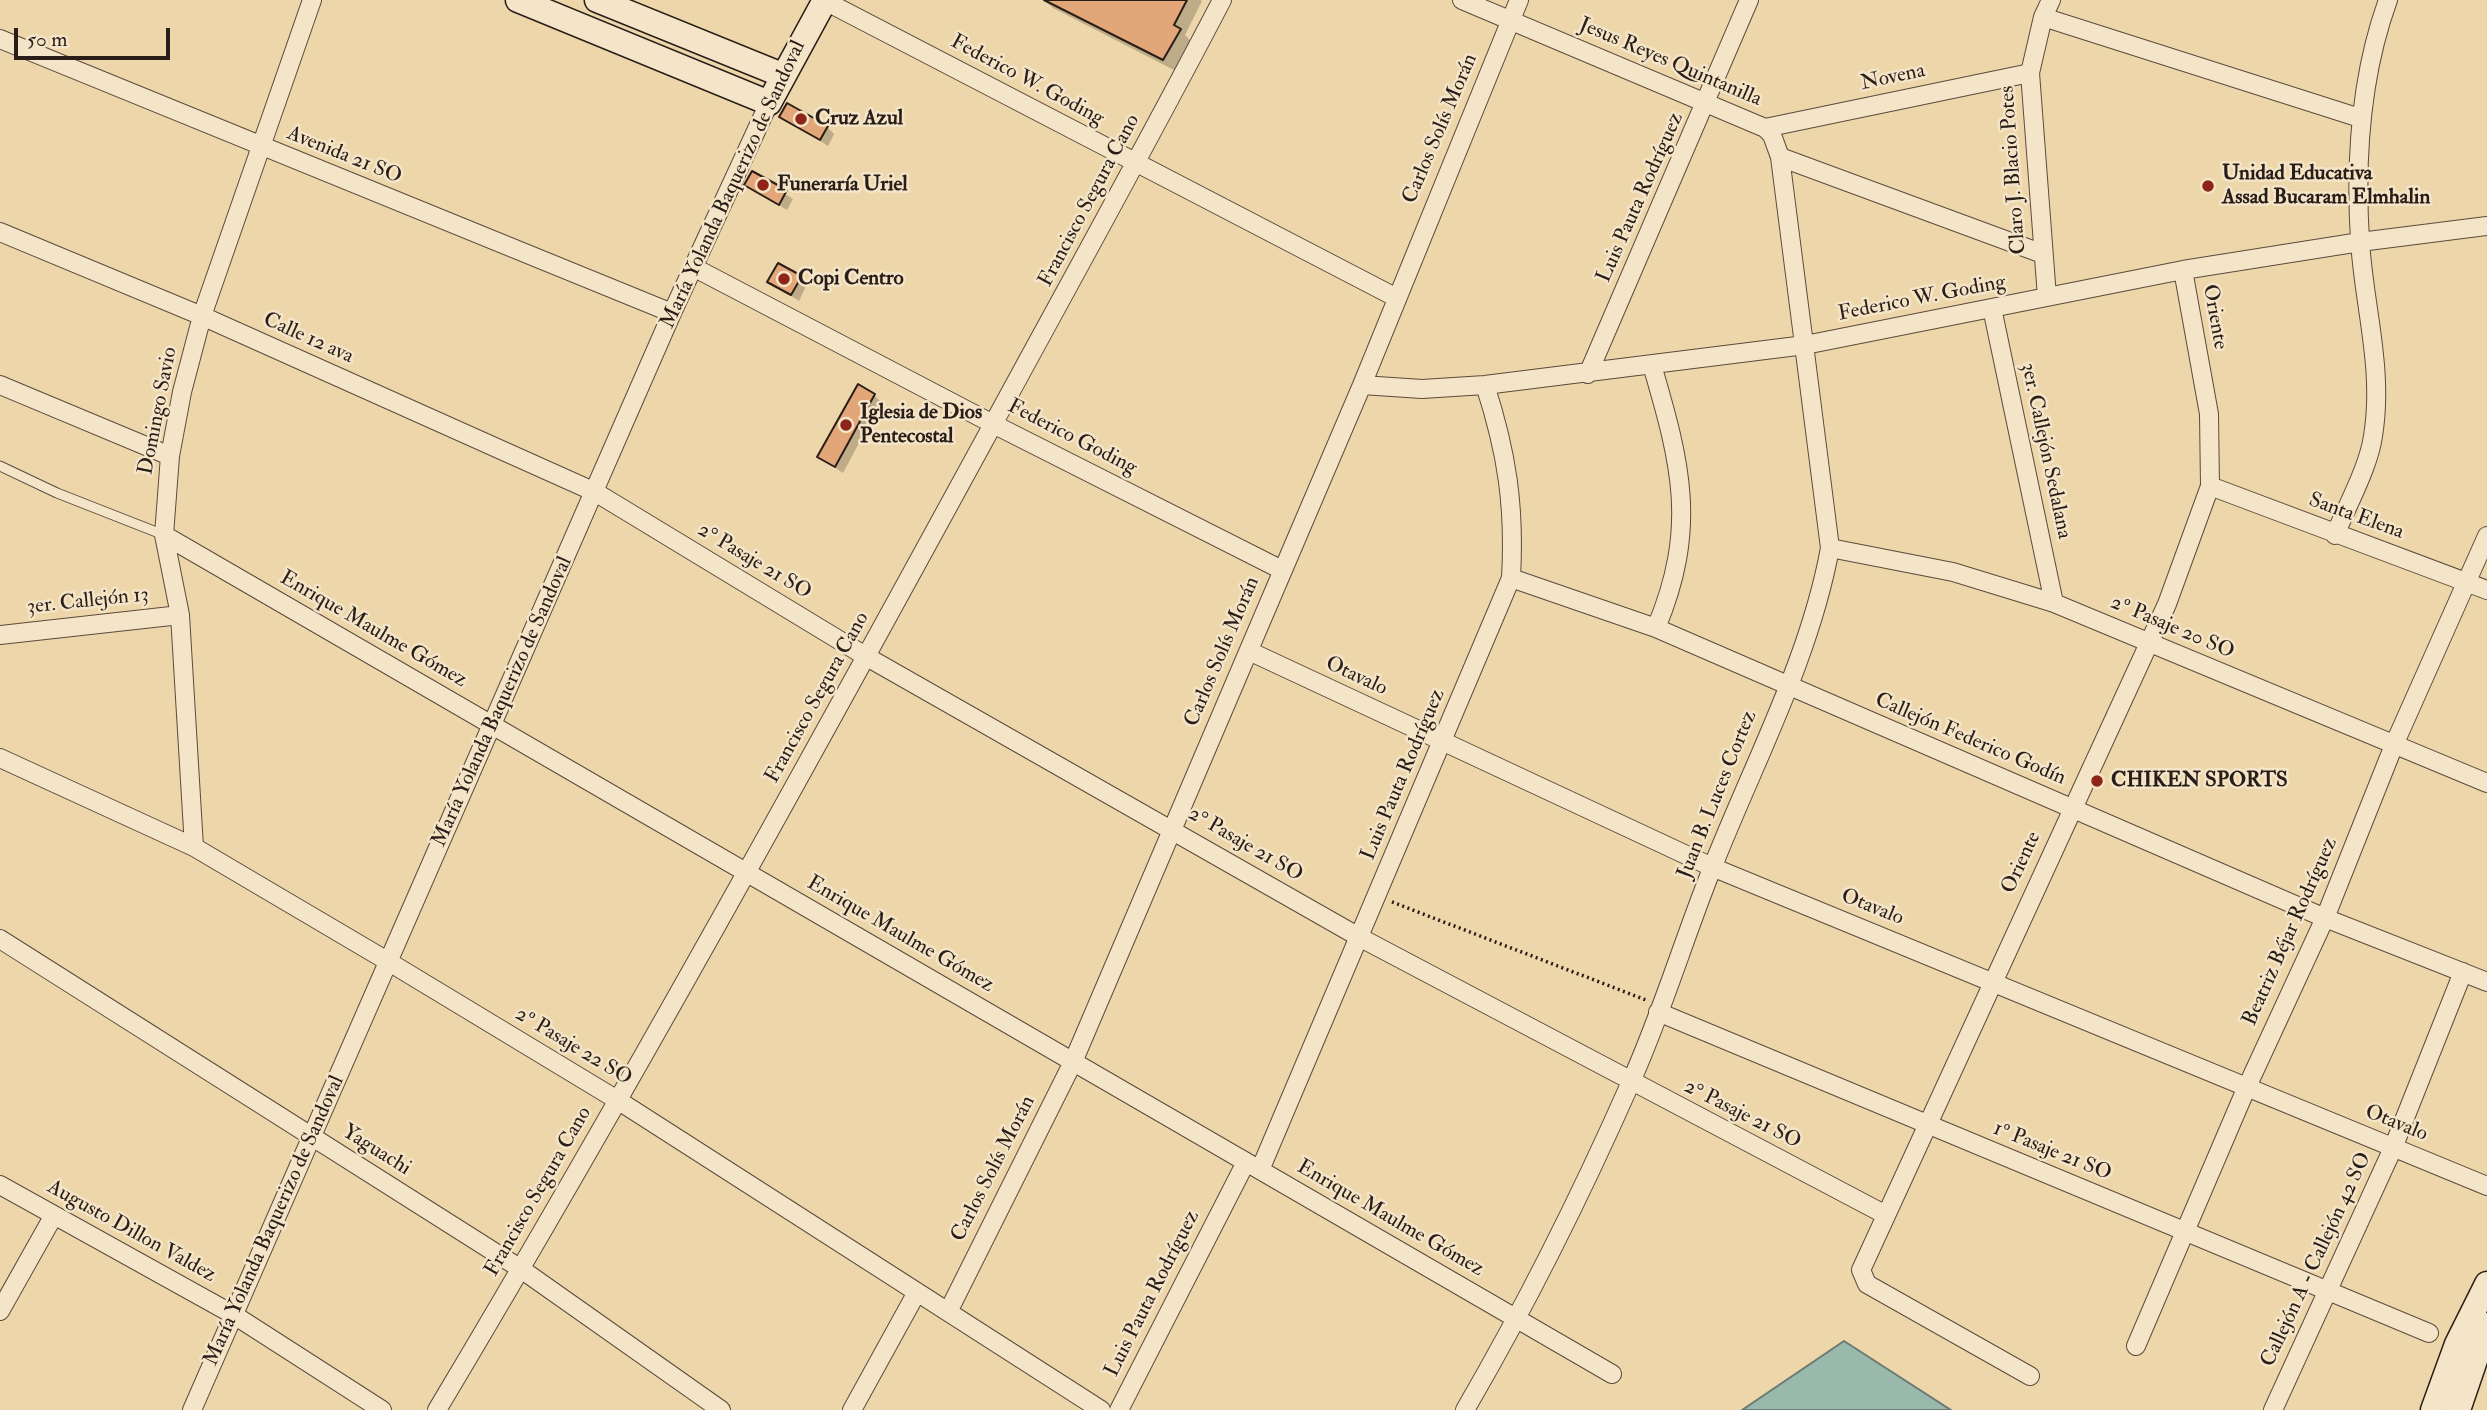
<!DOCTYPE html>
<meta charset="utf-8">
<style>
body{margin:0}
#map{position:relative;width:2487px;height:1410px;overflow:hidden;background:#eed6ab;font-family:"IM FELL Double Pica",serif}
canvas{display:block}
.scale{position:absolute;left:14px;top:28px;width:156px;height:32px;box-sizing:border-box;border:4px solid #281d17;border-top:0;padding-left:9px;font-size:21px;line-height:24px;white-space:nowrap;color:#281d17;-webkit-text-stroke:5px #f4e4c8;paint-order:stroke}
</style>
<div id="map">
<canvas width="2487" height="1410"></canvas>
<div class="scale">50 m</div>
</div>
<script>
const c = document.querySelector('canvas').getContext('2d');
c.lineJoin = 'round';
function fillPath(path, color) {
  c.fillStyle = color;
  c.fill(path, 'evenodd');
}
function strokePath(path, color, width, dash) {
  c.strokeStyle = color;
  c.lineWidth = width;
  c.lineCap = dash ? 'butt' : 'round';
  c.setLineDash(dash || []);
  c.stroke(path);
}
function label(font, color, halo, rows, align = 'center') {
  c.font = font + ' "IM FELL Double Pica",serif';
  c.lineWidth = 5;
  c.setLineDash([]);
  c.textBaseline = 'middle';
  c.strokeStyle = halo;
  c.fillStyle = color;
  for (const [text, x, y, turn = 0] of rows) {
    c.save();
    c.translate(x, y);
    c.rotate((+turn || 0) * Math.PI / 180);
    c.textAlign = isNaN(turn) ? turn : align;
    if (halo) c.strokeText(text, 0, 0);
    c.fillText(text, 0, 0);
    c.restore();
  }
}
const water = new Path2D(`
 M1844,1341L1951,1410H1742Z`);
fillPath(water, '#99b9ad');
strokePath(water, '#6c7b71', 2);
fillPath(new Path2D(`
 M1044,0H1200L1202,1L1185,35L1190,40L1174,70L1053,8Z
 M781,116L827,127L834,134L828,146Z
 M752,173L793,199L787,210L746,185Z
 M800,277L807,284L799,301L770,282Z
 M874,395L881,402L843,473L819,457Z`), '#0003');
const building = new Path2D(`
 M1044,0H1187L1174,25L1181,29L1163,60Z
 M787,103L828,126L820,140L779,117Z
 M752,171L787,190L779,205L744,185Z
 M778,263L802,276L791,295L767,282Z
 M858,384L875,394L835,467L817,457Z`);
fillPath(building, '#e3a679');
strokePath(building, '#281d17', 2);
const lane = new Path2D(`
 M0,466L57,493L164,535`);
const street = new Path2D(`
 M1462,0L1765,128L1772,135L1780,157L2043,254
 M825,1L1395,297
 M2043,17L2360,118
 M0,39L672,313
 M1765,128L2030,73
 M0,232L202,316L595,492L867,657L1359,937L1884,1214
 M693,267L993,424L1282,570
 M2047,297L2030,73L2043,17L2051,0
 M1992,308L2054,603
 M1652,365C1681,464 1698,528 1656,628
 M1588,374L1749,0
 M0,385L170,456
 M1362,385L1422,389L1485,385L1805,345L2183,270L2360,242L2487,226
 M2210,486L2487,590
 M164,535L1612,1374
 M2335,535C2347,506 2369,466 2373,436C2384,369 2364,307 2360,241C2355,160 2360,77 2388,0
 M1830,548L1953,572L2054,603L2487,783
 M1511,578L1656,628L2325,918L2487,982
 M0,635L180,615
 M1249,651L1712,867L2487,1186
 M0,758L194,847L389,962L619,1101L1101,1410
 M194,847L180,615L164,535L170,456L182,392L202,316L312,0
 M0,939L521,1269L721,1410
 M1658,1012L2429,1333
 M1260,1170L1511,578C1515,506 1507,453 1485,385
 M0,1185L234,1315L382,1410
 M0,1311L54,1215
 M948,1312L1073,1062L1362,385L1519,0
 M2136,1346L2246,1089L2325,918L2394,745L2487,536
 M2030,1376L1867,1284L1861,1270L2167,604L2210,486L2209,414L2183,270
 M192,1410L672,313L769,103
 M437,1410C630,1087 811,758 991,428C1068,286 1147,144 1222,0
 M852,1410L917,1292
 M1119,1410L1246,1162
 M1465,1410C1526,1305 1581,1195 1630,1084C1662,1013 1684,938 1713,866C1754,762 1810,658 1830,548L1780,157
 M2273,1410L2393,1148L2463,972`);
const secondary = new Path2D(`
 M518,0L769,103L825,0
 M597,0L782,75
 M2433,1410L2457,1344L2487,1284
 M2458,1410L2487,1325`);
strokePath(lane, '#5a4b3c', 11);
strokePath(street, '#5a4b3c', 20);
strokePath(secondary, '#281d17', 27);
strokePath(new Path2D(`
 M1392,902L1646,1000`), '#281d17', 3.5, [2, 3.5]);
strokePath(lane, '#f4e4c8', 9);
strokePath(street, '#f4e4c8', 18);
strokePath(secondary, '#f4e4c8', 24);
for (const [x, y, r, color] of [
 [801,119,7,"#8f2418"],
 [763,185,7,"#8f2418"],
 [2208,186,7,"#8f2418"],
 [784,279,7,"#8f2418"],
 [846,425,7,"#8f2418"],
 [2097,781,7,"#8f2418"]
]) {
  const dot = new Path2D();
  dot.arc(x, y, r, 0, 2 * Math.PI);
  c.fillStyle = color;
  c.fill(dot);
  strokePath(dot, '#f4e4c8', 2.5);
}
label('21px', '#281d17', '#f4e4c8', [
 ["Jesus Reyes Quintanilla",1670,63,23],
 ["Novena",1893,78,-12],
 ["Federico W. Goding",1027,81,28],
 ["Carlos Solís Morán",1441,129,-67],
 ["Avenida 21 SO",344,156,22],
 ["Claro J. Blacio Potes",2014,170,-94],
 ["María Yolanda Baquerizo de Sandoval",734,185,-65],
 ["Luis Pauta Rodríguez",1641,198,-66],
 ["Francisco Segura Cano",1090,201,-62],
 ["Federico W. Goding",1922,299,-11],
 ["Oriente",2214,317,80],
 ["Calle 12 ava",308,339,24],
 ["Domingo Savio",159,411,-79],
 ["Federico Goding",1072,438,27],
 ["3er. Callejón Sedalana",2045,451,78],
 ["Santa Elena",2356,517,20],
 ["2° Pasaje 21 SO",754,562,31],
 ["3er. Callejón 13",88,602,-6],
 ["2º Pasaje 20 SO",2172,628,23],
 ["Enrique Maulme Gómez",373,630,30],
 ["Carlos Solís Morán",1223,652,-67],
 ["Otavalo",1356,677,25],
 ["Francisco Segura Cano",818,698,-61],
 ["María Yolanda Baquerizo de Sandoval",503,702,-66],
 ["Callejón Federico Godín",1970,740,23],
 ["Luis Pauta Rodríguez",1404,775,-67],
 ["Juan B. Luces Cortez",1718,795,-68],
 ["2° Pasaje 21 SO",1245,845,30],
 ["Oriente",2022,863,-65],
 ["Otavalo",1872,908,22],
 ["Beatriz Béjar Rodríguez",2291,932,-66],
 ["Enrique Maulme Gómez",900,935,30],
 ["2º Pasaje 22 SO",573,1047,31],
 ["2° Pasaje 21 SO",1742,1115,27],
 ["Otavalo",2396,1124,22],
 ["Yaguachi",376,1151,32],
 ["1º Pasaje 21 SO",2052,1152,22],
 ["Carlos Solís Morán",994,1169,-63],
 ["Francisco Segura Cano",539,1192,-60],
 ["Enrique Maulme Gómez",1390,1219,30],
 ["María Yolanda Baquerizo de Sandoval",275,1221,-66],
 ["Augusto Dillon Valdez",131,1232,29],
 ["Callejón A - Callejón 42 SO",2317,1260,-65],
 ["Luis Pauta Rodríguez",1153,1294,-63]
]);
label('bold 21px', '#281d17', '#f4e4c8', [
 ["Cruz Azul",815,119],
 ["Unidad Educativa",2222,174],
 ["Assad Bucaram Elmhalin",2222,198],
 ["Funeraría Uriel",777,185],
 ["Copi Centro",798,279],
 ["Iglesia de Dios",860,413],
 ["Pentecostal",860,437],
 ["CHIKEN SPORTS",2111,781]
], 'left');
</script>
